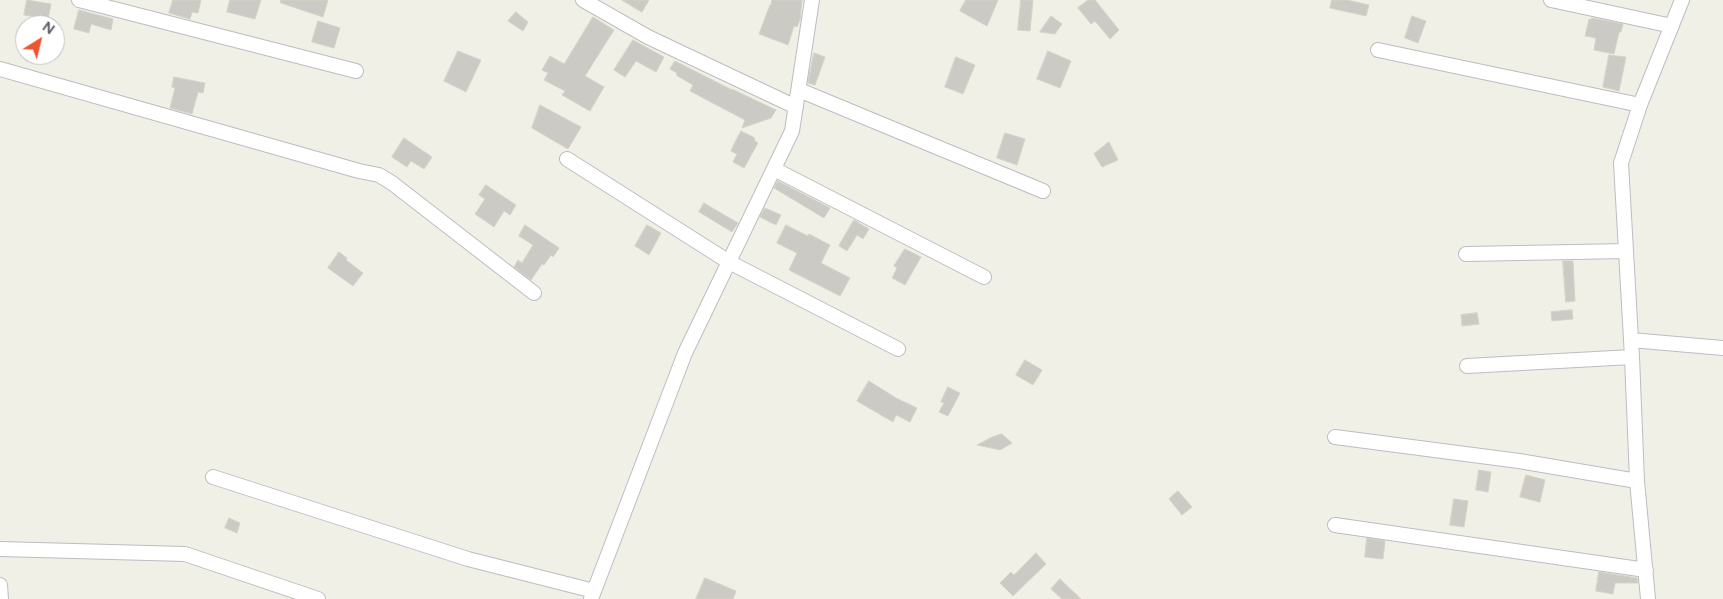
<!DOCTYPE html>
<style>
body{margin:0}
#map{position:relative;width:1723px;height:599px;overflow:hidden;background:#f1f0e7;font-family:Figtree,sans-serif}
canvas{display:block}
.north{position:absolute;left:15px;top:15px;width:50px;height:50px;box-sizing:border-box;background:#fff;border:1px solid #bfc0c2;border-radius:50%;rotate:36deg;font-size:14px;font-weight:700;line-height:20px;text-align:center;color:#5e6167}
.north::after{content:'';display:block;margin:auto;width:18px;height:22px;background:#f0542e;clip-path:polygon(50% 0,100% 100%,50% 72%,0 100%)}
</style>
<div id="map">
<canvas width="1723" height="599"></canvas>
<div class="north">N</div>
</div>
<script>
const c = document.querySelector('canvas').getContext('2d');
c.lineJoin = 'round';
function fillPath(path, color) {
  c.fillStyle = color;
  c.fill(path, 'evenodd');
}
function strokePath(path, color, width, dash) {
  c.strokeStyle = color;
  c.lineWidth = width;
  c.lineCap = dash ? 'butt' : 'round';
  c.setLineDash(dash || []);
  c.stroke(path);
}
const building = new Path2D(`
 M27,0L51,4L48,19L24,15Z
 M173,0H201L198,13L192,12L190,19L169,13Z
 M230,0H261L255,19L227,12Z
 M281,0H328L323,17L281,3Z
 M622,0H649L642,12Z
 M772,0H802L800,20L797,27L794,26L788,45L759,34L770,5H771Z
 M966,0H998L987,26L960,11Z
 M1021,0H1033L1030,31L1018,30Z
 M1088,0H1095L1119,30L1110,39L1095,21L1091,24L1078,8Z
 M1332,0H1347L1369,5L1366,16L1330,8Z
 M79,10L113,19L111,30L91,24L89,33L74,29Z
 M516,12L528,22L523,31L508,21Z
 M1051,16L1062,24L1055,34L1040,32Z
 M1412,16L1426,21L1418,43L1405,38Z
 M593,17L614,30L585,76L604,87L590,111L562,95L565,91L544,80L548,73L542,70L550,56L564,64Z
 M1592,18L1623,24L1621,32H1619L1614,54L1594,50L1596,38L1585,36L1589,19L1591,20Z
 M318,21L340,28L334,48L312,42Z
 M633,40L664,57L656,72L636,61L625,77L614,70Z
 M458,51L481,60L466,92L444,81Z
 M1048,51L1071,61L1060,88L1037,79Z
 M814,53L825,57L815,85L808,83Z
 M1609,55L1626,57L1619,91L1603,87Z
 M956,57L975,65L963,94L945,87Z
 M675,61L732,90V89L776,110L771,118L742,128L745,120L690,91L693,85L676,75L677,73L670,69Z
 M174,77L205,83L203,93L198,92L192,114L170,108L175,88L172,87Z
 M540,105L581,127L568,149L532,128Z
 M741,131L755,138L754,140L758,143L744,168L733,162L737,154L731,151Z
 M1005,133L1025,139L1017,165L997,158Z
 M404,138L432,157L424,169L411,161L407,167L392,157Z
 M1109,142L1118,160L1102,167L1094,154Z
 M778,181L830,208L824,218L774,188Z
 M486,185L516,205L510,215L504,211L494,227L475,214L485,199L479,195Z
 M704,203L738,223L732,232L699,212Z
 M765,208L781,215L776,225L760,217Z
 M854,220L869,229L863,239L857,235L847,251L839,246Z
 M525,225L559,248L553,257L551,255L544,265L542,264L531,280L514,267L518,260L522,263L533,245L519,236Z
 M647,225L661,233L649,255L635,246Z
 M786,225L808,236L809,234L830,245L821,263L850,278L840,296L789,270L797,253L777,243Z
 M905,249L921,257L905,285L892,278L897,268L894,266Z
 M339,252L347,258L346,260L363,273L353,286L328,268Z
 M1563,261H1573L1575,301L1566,302Z
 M1572,310L1573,319L1552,321L1551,312Z
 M1477,313L1479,324L1462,326L1461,315Z
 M1025,360L1042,370L1033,385L1016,375Z
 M869,381L896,398L917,408L910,422L896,415L893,422L857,401Z
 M948,387L960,393L948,416L939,412L944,403L941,402Z
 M1002,434L1012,443L1000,450L977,445L992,437Z
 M1479,470L1491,472L1488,492L1476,490Z
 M1526,475L1545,480L1540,502L1520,497Z
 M1178,491L1192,507L1182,515L1169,499Z
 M1454,499L1468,501L1464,527L1450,525Z
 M229,518L240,523L237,533L225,528Z
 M1367,538L1385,541L1383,559L1365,557Z
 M1036,553L1046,564L1013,596L1000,583L1011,572L1014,575Z
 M1599,572L1637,578L1638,583H1615L1613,594L1596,591Z
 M705,578L736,591L733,599H696Z
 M1060,579L1081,599H1062L1051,589Z`);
fillPath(building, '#cccac4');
strokePath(building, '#d6d3c5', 1);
const minor = new Path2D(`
 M79,0L356,71
 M583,0L648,37L796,107
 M1551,0L1672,26
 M1378,50L1640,105
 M0,69L359,171L379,175L392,183L534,293
 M799,90L1043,191
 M567,159L729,262L898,349
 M774,169L984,277
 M1466,254L1626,251
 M1631,340L1723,348
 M1467,366L1632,357
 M1335,437L1519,461L1637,481
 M213,477L468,559L594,591
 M1335,525L1646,570
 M0,549L185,554L318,599
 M0,585L1,599
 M591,599L685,353L792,131L812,0
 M1648,599L1637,481L1632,357L1621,163L1640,105L1682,0`);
strokePath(minor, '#bbbdc2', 16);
strokePath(minor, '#fff', 14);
</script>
